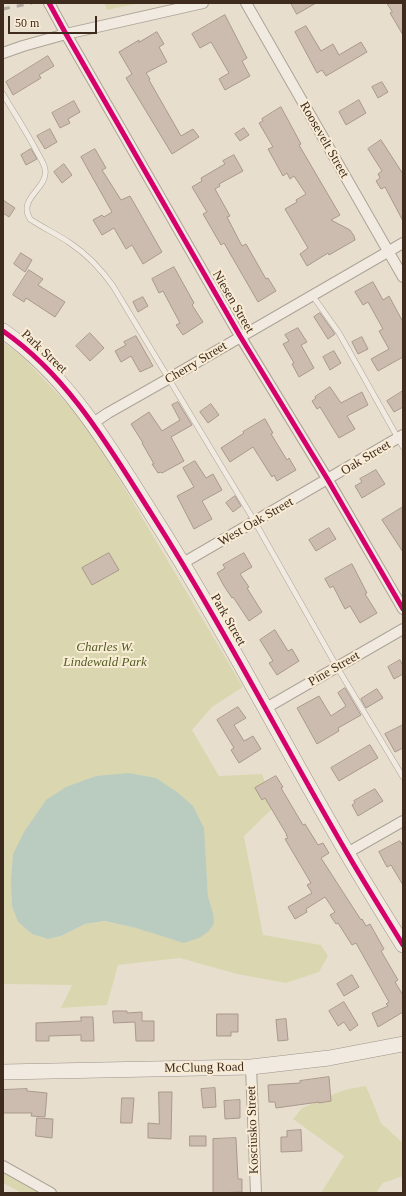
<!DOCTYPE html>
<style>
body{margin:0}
#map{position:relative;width:406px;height:1196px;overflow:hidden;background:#e8dece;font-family:Georgia,serif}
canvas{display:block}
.frame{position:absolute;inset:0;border:4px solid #3e2b1e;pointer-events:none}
.scale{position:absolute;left:8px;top:16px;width:89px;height:18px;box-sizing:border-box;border:2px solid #3e2b1e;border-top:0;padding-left:5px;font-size:12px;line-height:14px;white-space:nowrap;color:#3e2b1e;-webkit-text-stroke:3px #f9ecd5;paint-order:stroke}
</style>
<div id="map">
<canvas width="406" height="1196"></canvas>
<div class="frame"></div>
<div class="scale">50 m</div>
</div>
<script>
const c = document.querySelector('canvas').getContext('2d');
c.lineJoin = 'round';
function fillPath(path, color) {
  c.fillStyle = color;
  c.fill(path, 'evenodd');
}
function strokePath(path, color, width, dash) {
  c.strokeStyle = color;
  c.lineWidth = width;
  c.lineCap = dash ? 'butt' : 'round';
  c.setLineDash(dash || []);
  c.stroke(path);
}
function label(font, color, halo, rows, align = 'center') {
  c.font = font + ' Georgia,serif';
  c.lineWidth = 4;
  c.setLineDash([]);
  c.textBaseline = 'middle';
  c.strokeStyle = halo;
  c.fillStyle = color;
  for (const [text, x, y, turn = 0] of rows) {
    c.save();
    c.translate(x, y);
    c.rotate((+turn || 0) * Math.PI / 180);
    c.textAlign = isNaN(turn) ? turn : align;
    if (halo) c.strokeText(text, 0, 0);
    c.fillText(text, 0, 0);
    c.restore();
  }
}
fillPath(new Path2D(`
 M104,3H140L107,10Z
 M3,342L23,357L87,425L243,687L212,707L192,730L219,776L262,774L274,807L244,836L263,935L321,945L328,956L319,972L286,983L237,974L180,958L118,965L107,1005L61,1008L72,985L4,984L3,982ZM206,871L208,896L213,914L136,928L105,921L85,924L61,936L48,939L32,934L18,922Z
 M366,1086L381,1123L403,1143V1176L383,1183L376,1193H321L344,1156L293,1119L302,1108L339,1092L348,1089Z
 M3,1170L44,1193H22L3,1183Z`), '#dad7b0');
fillPath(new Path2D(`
 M129,773L156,778L177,792L193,806L204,828L208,896L213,913L214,924L208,932L199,938L184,943L136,928L105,921L85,924L61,936L48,939L32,934L18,922L12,906L11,881L13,854L24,832L46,800L66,787L96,776Z`), '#baccc0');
const building = new Path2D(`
 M291,3H316L297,14Z
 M387,3H403V35L390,13L392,12Z
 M225,15L247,58L242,61L250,76L225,90L219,79L229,73L211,42L200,48L192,34Z
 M306,26L321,51L333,44L339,55L361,42L367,52L326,76L322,70L317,73L295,32Z
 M157,32L164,44L159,47L167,62L146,73L150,79L149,80L181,136L193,129L199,137L172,154L126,78L132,74L119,52L139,40V42Z
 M48,56L54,66L39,75L41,78L13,95L6,82Z
 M382,82L388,92L378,98L372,87Z
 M359,100L366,113L346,125L339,112Z
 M74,101L80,112L68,119L70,123L60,128L52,113Z
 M281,107L301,144L299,145L340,215L331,220L350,230L354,236L355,240L329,255L328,253L307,266L300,254L308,248L285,209L297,202L296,200L306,194L294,176L290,179L287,173L283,176L268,149L273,147L259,123L263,121L262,119Z
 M244,128L249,135L240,141L235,134Z
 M50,129L57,142L45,149L37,136Z
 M381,140L403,174V221L385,187L381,189L376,181L380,178L378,174L382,171L368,149Z
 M31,149L37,159L26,165L21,155Z
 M95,149L106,168L102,170L121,200L130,196L162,252L143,264L132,245L126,249L114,228L102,235L93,220L102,215L104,217L112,212L81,157Z
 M234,155L243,171L219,184L220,186L215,189L230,216L227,217L242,246L246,244L266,279L268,278L276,291L258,302L224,243L221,245L203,214L207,212L192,187L202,181L201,178L225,164L223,161Z
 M64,164L72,175L62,183L54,172Z
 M3,200L15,208L9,217L3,213Z
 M21,253L32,260L25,272L14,264Z
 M174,267L194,303L192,305L203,322L183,335L176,325L180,323L163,291L159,293L152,279Z
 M29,270L43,279L38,285L65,302L55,317L26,298L24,302L13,295Z
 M373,282L383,300L389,296L403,322V357L378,371L371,359L389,349L379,331L383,329L368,302L363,305L355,292Z
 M143,297L148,306L138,312L133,302Z
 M320,313L335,334L328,339L314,317Z
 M298,328L307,342L301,345L314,368L299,377L292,364L294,363L283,344L289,341L285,335Z
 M90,333L104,348L90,361L76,346Z
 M136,336L153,366L140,372L131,356L121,362L115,351L126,345L124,342Z
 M362,337L368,349L358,354L352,342Z
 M334,351L341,363L330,370L323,357Z
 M330,387L341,403L362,392L368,405L347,416L355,429L339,438L320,407L317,409L312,401L316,398L315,397Z
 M403,391V407L394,412L387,401Z
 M178,402L192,425L171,437L184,461L162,473L161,472L158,473L152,464H154L142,443H143L131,424L149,412L162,431L180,420L172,405Z
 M211,404L219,415L208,423L200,412Z
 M265,419L273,433L271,434L287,460L289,458L296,470L277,481L274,475L272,477L253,447L230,462L221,448L244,433L243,432Z
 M195,461L206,478L213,474L222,490L202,501L212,519L194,529L177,496L194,487L183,468Z
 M376,470L385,484L362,498L355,486L362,482L360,479Z
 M235,496L241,506L233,512L226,503Z
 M403,507V552L382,520Z
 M329,528L336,539L316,551L309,540Z
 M109,553L119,570L92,585L82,568Z
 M244,553L252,567L240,574L249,587L247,588L262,612L249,621L233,597L232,598L224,586L217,573L225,568L223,565Z
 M352,564L367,593L365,594L377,613L360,623L350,606L345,609L333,586L330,588L325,579Z
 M275,630L288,651L292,649L299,661L277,675L269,663L273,661L260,640Z
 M400,660L403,666V674L394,679L388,667Z
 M345,688L361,715L338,728L339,731L317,744L297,708L319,696L331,716L346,706L338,693Z
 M377,689L383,698L366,708L361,699Z
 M238,707L246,718L234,725L244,741L253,736L261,749L239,763L231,750L234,748L217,720Z
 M403,725V748L395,752L385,734Z
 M370,745L378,758L339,781L331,768Z
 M276,776L283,787L281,788L303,825L305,824L318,845L323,843L329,853L321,858L361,920L362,919L366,926L370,924L384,949L381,951L398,980L395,982L403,995V1012L378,1027L372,1013L388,1006L386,1004L389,1002L356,943L352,945L338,923L336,924L330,915L335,912L325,897L306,909L307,912L295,919L288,907L312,893L307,885L311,883L285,839L288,838L286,835H287L265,798L262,800L255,788Z
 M375,789L383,801L358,816L352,805L355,803L354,801Z
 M400,841L403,846V885L391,865L387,867L379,852Z
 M352,975L359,987L344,996L337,984Z
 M344,1002L358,1025L350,1031L344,1022L338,1026L329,1011Z
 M113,1011H127V1013L142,1012V1021H154V1041H136L135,1022L114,1023Z
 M217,1014H238V1032H231V1036H217Z
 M81,1017H93L94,1041H81V1035L49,1036V1041H36V1023L81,1021Z
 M286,1019L288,1040L278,1041L276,1020Z
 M329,1077L331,1101L319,1103V1102L276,1108L275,1102H269L268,1085L300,1083V1081Z
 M215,1088L216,1107L203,1108L201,1089Z
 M27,1089V1091L47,1093L45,1117L31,1116L32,1113H3V1090Z
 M159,1092H172L171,1139L148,1138V1123L159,1124Z
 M122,1098H134L132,1123H121Z
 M240,1100V1118L225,1119L224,1101Z
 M37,1118L53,1119L52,1138L36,1136Z
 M301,1130L302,1151L281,1152V1137H287V1131Z
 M190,1136H206V1146H190Z
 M236,1138L238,1179H242V1192L213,1193V1139Z`);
fillPath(building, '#ccbcaf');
strokePath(building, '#a9998d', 1);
const lane = new Path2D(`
 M3,94C14,113 26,131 36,150C39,156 44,163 45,169C49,188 17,198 30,219C43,228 57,234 70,243C88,255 101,269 113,286L255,522L337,667L403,777
 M312,295L339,333L403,447`);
const street = new Path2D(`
 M49,3L66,34L240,336L328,480L403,609
 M246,3L403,277
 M3,53L23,46L66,34L203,3
 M93,423L108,413L168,379L403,243
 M183,563L403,435
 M266,708L403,629
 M347,853L403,821
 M251,1067L256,1193
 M3,1166L51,1193`);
const secondary = new Path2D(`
 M3,331C69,377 109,447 151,513C222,624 281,740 347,853C365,884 384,914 403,945
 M3,1072L251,1067L329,1058L403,1044`);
strokePath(lane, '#ada397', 6);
strokePath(street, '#ada397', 12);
strokePath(secondary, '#9d9387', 16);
strokePath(lane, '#f0eae1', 5);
strokePath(street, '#f0eae1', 10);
strokePath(secondary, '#f0eae1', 15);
strokePath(new Path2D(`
 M3,9L32,3`), '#afa9a1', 3, [7, 7]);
strokePath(new Path2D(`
 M49,3L66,34L240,336L328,480L403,609
 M3,331C69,377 109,447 151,513C222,624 281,740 347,853C365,884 384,914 403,945`), '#d6006c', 5);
label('13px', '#3e2b1e', '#f9ecd5', [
 ["Roosevelt Street",324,140,60],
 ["Niesen Street",233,302,60],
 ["Park Street",44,352,43],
 ["Cherry Street",196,363,-31],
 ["Oak Street",366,458,-31],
 ["West Oak Street",256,522,-30],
 ["Park Street",228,620,60],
 ["Pine Street",334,669,-30],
 ["McClung Road",204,1068,-1],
 ["Kosciusko Street",253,1130,-92]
]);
label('italic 13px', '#515c22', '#f9ecd5', [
 ["Charles W.",105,648],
 ["Lindewald Park",105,663]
]);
</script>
